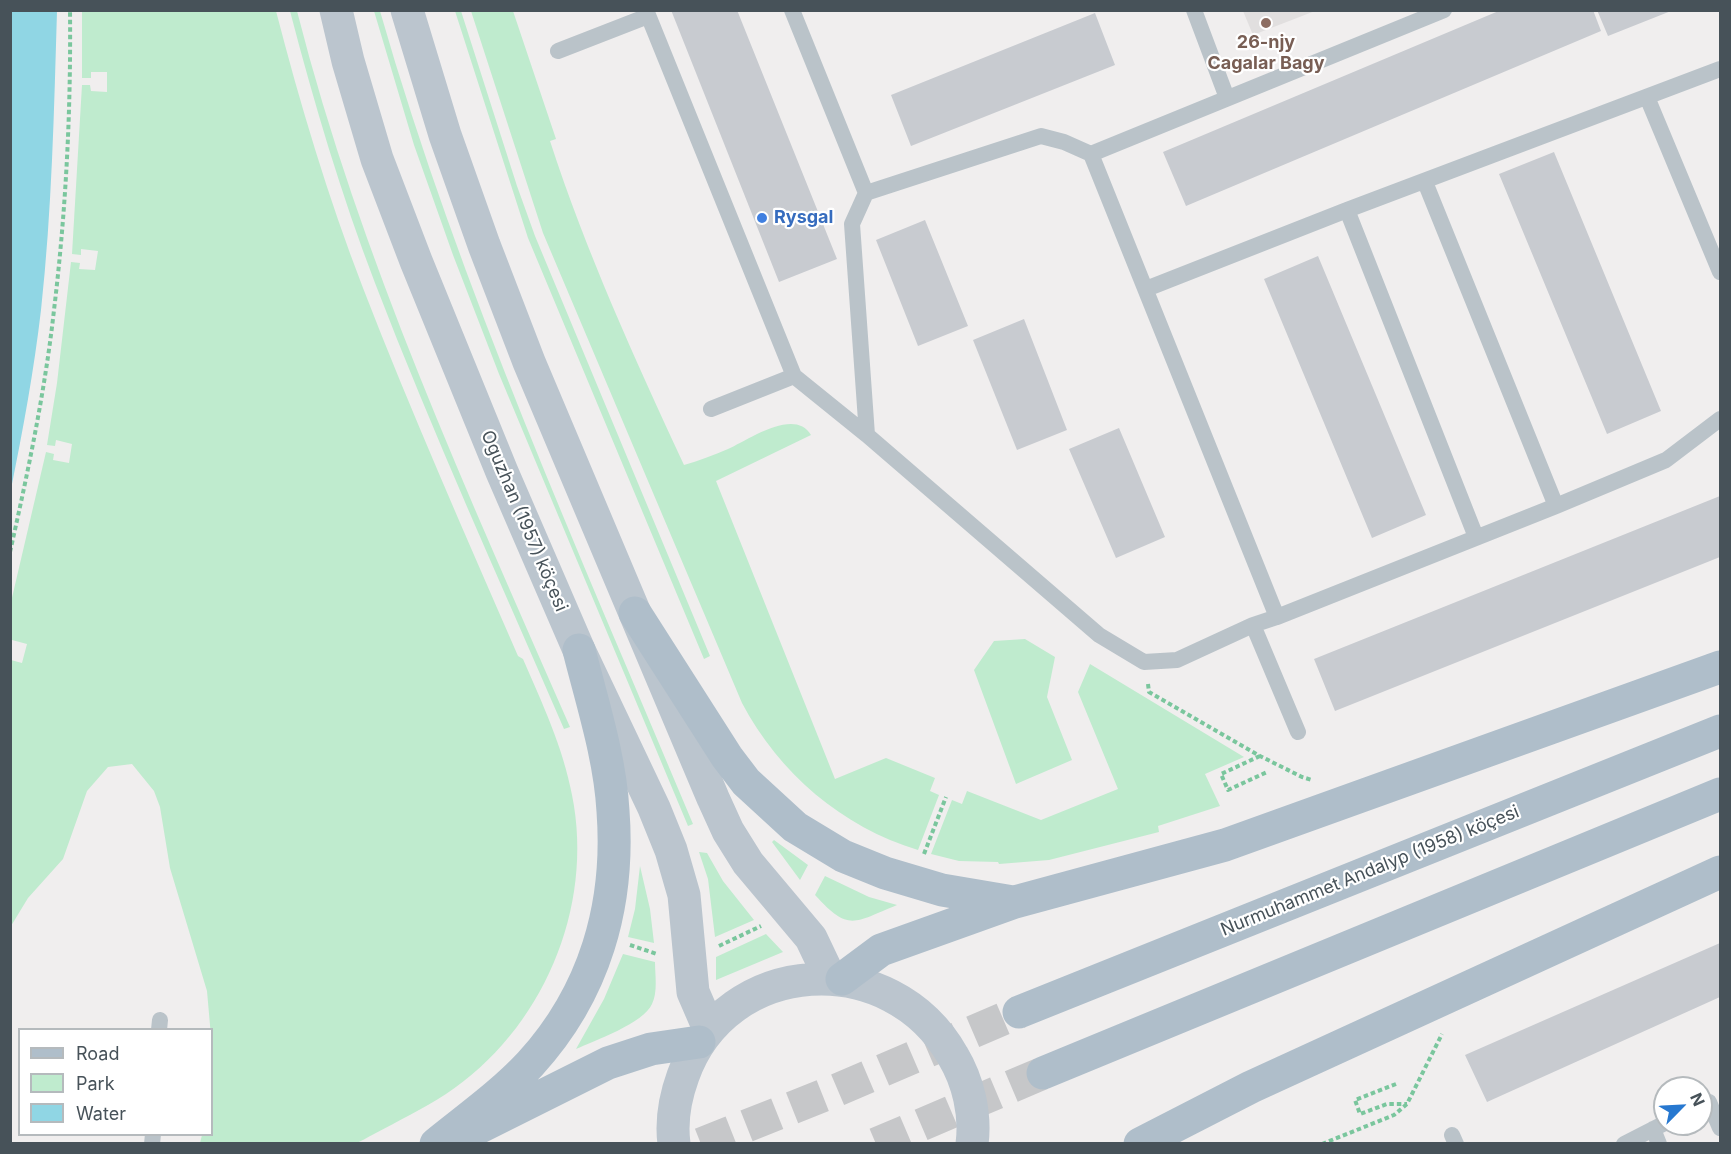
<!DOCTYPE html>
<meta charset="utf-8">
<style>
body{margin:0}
#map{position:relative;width:1731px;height:1154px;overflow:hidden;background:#f0eeee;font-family:Inter,sans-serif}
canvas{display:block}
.frame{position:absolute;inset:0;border:12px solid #475259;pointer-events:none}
.legend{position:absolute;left:18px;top:1028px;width:195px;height:108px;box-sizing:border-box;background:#fff;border:2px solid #b5babd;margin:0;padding:8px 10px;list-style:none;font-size:18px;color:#475259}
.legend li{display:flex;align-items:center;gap:12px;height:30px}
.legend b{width:30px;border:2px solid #b5babd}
.north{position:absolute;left:1653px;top:1076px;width:60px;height:60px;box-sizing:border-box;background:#fff;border:2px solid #b5babd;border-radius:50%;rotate:66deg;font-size:16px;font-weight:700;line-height:24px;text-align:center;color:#475259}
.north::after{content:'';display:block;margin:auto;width:21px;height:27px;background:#2778d0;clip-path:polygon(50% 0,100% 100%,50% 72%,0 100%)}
</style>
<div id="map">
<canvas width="1731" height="1154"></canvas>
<div class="frame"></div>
<ul class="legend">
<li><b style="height:8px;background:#afbeca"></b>Road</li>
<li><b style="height:16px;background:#bfebce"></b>Park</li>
<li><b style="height:16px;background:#90d6e4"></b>Water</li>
</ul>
<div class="north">N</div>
</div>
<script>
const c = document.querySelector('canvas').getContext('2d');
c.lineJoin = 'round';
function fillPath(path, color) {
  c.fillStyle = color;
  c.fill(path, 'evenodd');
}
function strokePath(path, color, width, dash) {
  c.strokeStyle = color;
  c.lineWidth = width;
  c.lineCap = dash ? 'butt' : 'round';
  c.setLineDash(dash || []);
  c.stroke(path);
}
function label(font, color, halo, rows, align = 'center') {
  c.font = font + ' Inter,sans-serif';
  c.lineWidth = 4.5;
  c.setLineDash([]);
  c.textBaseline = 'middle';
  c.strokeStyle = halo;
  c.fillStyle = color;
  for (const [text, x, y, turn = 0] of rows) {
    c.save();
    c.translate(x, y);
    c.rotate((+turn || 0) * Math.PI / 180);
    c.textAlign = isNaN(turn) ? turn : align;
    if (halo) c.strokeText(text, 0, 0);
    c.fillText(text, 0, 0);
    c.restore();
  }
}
fillPath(new Path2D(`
 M1243,11H1315L1253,35Z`), '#e1dfdf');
fillPath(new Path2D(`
 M82,11H276C300,104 328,197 363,288C411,412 465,534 518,656L523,659C542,703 563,747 572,795C595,908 542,1031 446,1094C423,1109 398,1121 374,1134C368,1137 360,1142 354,1144C340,1146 323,1144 308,1144C272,1144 236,1144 200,1143L202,1135L212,1134L213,1059L207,991L170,868L160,807L154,791L132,764L108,767L87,791L63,859L28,898L11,926V660L22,663L27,644L12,640L11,643V602L46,452L54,454L53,460L69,463L72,444L56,440L55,446L47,445L57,383L71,262L80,263L79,269L95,270L98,251L81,249V255L72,254L82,85H90L91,91L107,92V72H91V78H82Z
 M290,11H297C360,259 468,493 570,727L564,729C500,581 433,434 375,283C341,194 314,103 290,11Z
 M374,11H380C460,290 581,556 693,824L688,826L499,374L453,255L414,145Z
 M455,11H461L517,186L535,236L710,656L704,659L528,238Z
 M471,11H513L556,139L550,141C586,252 635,359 684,465C698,461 714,455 728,449C748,440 795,407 811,435L716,481L835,779L886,758L935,778L930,791L939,795L918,850C842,827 779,773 742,703L543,233Z
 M1025,639L1055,657L1047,697L1072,760L1016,784L974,670L994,641Z
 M1090,664L1244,757L1205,774L1220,806L1158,826L1159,832L1049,860L999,864L998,862L959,861L931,854L952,800L962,804L967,791L1041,820L1118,789L1078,692Z
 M774,840L808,865L800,880L772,842Z
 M699,852L707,853L723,881L754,920L715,937L708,879Z
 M640,866L650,909L654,943L628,937L635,909Z
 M825,876L869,897L897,905C853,923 849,932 815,895Z
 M766,934L783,952L716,980V957Z
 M623,954L655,962C655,975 658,992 652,1004C644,1023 594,1041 576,1049L604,999Z`), '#bfebce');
fillPath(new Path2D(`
 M11,10L57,11C54,111 52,210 41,310C34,370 23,430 11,489Z`), '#90d6e4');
fillPath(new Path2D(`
 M671,10H737L837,259L779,282Z
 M1501,10H1593L1601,31L1186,206L1163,152Z
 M1597,10H1671V11L1608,36Z
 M1095,13L1115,65L911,146L891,95Z
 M1554,152L1661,411L1607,434L1499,174Z
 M925,220L968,326L918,346L876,240Z
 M1318,256L1426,515L1372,538L1264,279Z
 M1024,319L1067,430L1017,450L973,340Z
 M1119,428L1165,537L1116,558L1069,449Z
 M1720,496V557L1335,711L1314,659Z
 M1720,943V997L1487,1102L1465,1055Z`), '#c8cbd0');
strokePath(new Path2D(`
 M701,1144L837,1090L1019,1012
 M876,1144L1043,1073`), '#c6c7c9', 33, [33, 16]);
strokePath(new Path2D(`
 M10,552C28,472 45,391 54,310C66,210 71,111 70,10
 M1148,684L1149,692L1260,756L1302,777L1312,780
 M1260,756L1221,774L1228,790L1267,772
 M924,854L946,797
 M630,945L657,954
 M719,946L761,926
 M1396,1084L1355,1100L1360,1114L1387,1104H1407
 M1322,1144L1394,1115L1407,1104L1442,1034`), '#7ac69d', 4, [4.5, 3]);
strokePath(new Path2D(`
 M646,10L794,376
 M792,10L866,193
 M1194,10L1227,98
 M558,51L648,16
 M1647,97L1720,272
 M1425,182L1556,506
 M1347,210L1476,537
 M1146,289L1347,210L1720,69
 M711,409L794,376L867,435L1099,635L1144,662L1177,660L1253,625L1277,617L1091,154L1444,10
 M867,435L852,224L866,193L1041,136L1064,142L1091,154
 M1277,617L1556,506L1666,460L1720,419
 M1253,625L1298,732
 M159,1030L160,1020
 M1709,1102L1720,1128
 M1653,1129L1659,1144
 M1452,1135L1456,1144
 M152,1144L153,1134
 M1624,1144L1665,1123`), '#bac3c9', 16);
strokePath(new Path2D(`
 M336,10L348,61L377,159L416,261L502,472L579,650L654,808L671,850L684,895L693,992L709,1029
 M407,10L445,135L484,245L529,362L713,798L728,831L748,863L811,938L830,978
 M674,1144C671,1121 675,1098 683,1076C726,955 891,946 953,1056C968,1081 976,1114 972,1144`), '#bbc5ce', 33);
strokePath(new Path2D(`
 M635,613L727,757L746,782L795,827L843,856L885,873L942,890L1013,902
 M842,979L881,950L1015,902L1225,845L1720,667
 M1019,1012L1720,731
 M1043,1073L1720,794
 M474,1130L608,1063L651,1049L699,1042
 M436,1144C468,1118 502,1094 530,1064C595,993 620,905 613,811C610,757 592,702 579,650
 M1140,1144L1251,1087L1720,872`), '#afbeca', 33);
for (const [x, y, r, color] of [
 [1266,23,6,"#8d6e63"],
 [762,218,6,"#3f7fe0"]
]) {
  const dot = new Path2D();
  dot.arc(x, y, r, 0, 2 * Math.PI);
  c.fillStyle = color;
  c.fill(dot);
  strokePath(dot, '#fff', 2);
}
label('bold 18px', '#785e54', '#fff', [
 ["26-njy",1266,43],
 ["Cagalar Bagy",1266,64]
]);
label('bold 18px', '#366cbe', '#fff', [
 ["Rysgal",774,218]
], 'left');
label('18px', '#475259', '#fff', [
 ["Oguzhan (1957) köçesi",524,521,67],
 ["Nurmuhammet Andalyp (1958) köçesi",1370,871,-22]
]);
</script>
